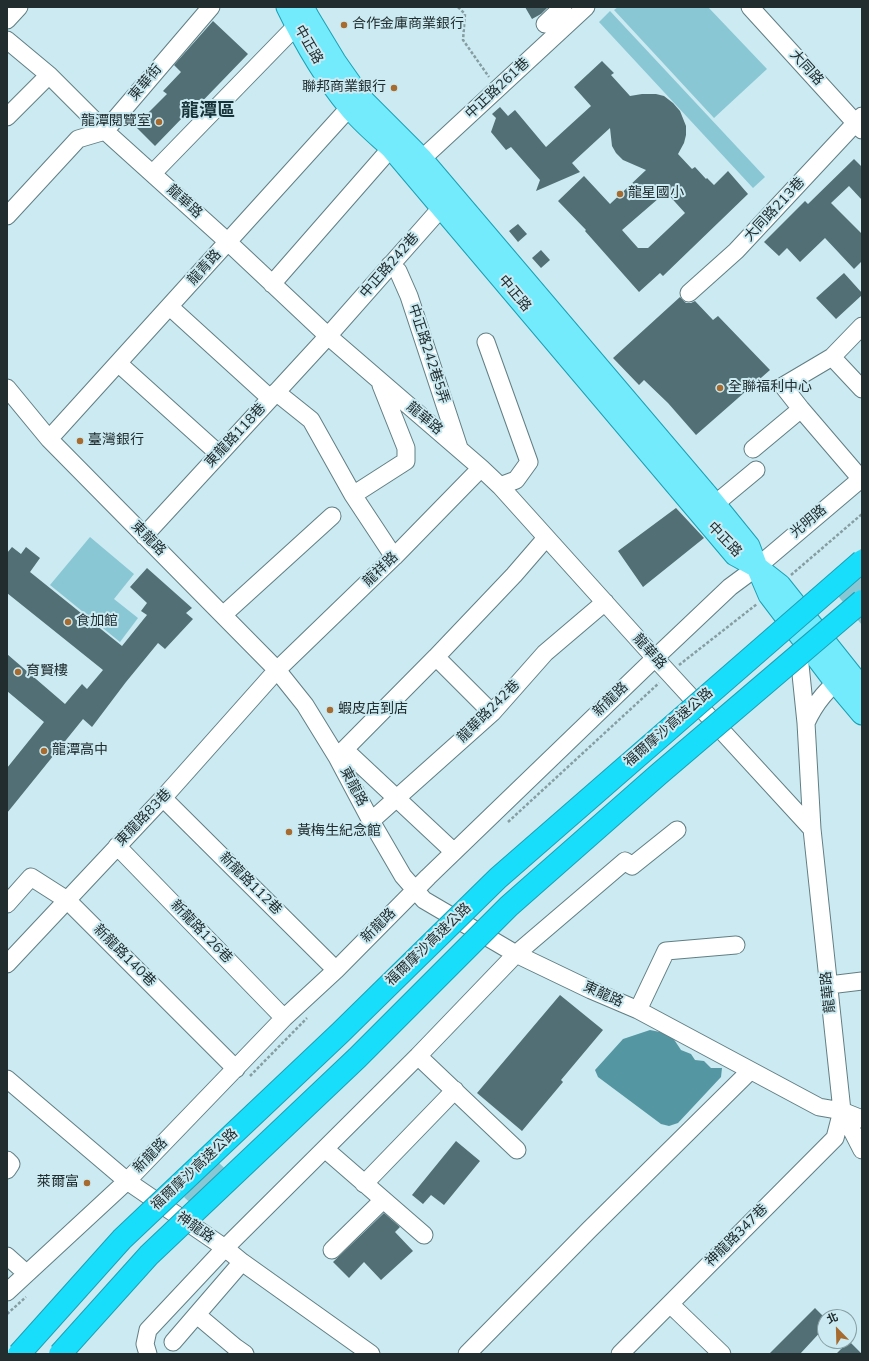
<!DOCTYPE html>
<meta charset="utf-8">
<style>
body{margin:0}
#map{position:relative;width:869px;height:1361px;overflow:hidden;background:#cbeaf1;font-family:"Nunito Sans","Noto Sans TC",sans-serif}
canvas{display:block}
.frame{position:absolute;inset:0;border:8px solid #212d2f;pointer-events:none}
.north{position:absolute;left:817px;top:1309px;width:40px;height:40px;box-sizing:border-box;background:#cbeaf1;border:1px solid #879ea3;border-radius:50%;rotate:337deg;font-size:11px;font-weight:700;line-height:16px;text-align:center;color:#212d2f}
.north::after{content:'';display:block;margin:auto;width:14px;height:18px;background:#a86b2f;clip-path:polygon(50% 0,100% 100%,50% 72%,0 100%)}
</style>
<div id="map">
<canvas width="869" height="1361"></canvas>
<div class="frame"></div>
<div class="north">北</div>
</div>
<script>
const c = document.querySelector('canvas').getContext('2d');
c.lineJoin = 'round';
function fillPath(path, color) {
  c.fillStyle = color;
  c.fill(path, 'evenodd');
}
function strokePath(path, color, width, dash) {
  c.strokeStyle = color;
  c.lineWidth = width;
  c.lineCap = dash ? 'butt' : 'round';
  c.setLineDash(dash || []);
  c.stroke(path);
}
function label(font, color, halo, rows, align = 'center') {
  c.font = font + ' "Nunito Sans","Noto Sans TC",sans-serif';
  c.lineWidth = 4;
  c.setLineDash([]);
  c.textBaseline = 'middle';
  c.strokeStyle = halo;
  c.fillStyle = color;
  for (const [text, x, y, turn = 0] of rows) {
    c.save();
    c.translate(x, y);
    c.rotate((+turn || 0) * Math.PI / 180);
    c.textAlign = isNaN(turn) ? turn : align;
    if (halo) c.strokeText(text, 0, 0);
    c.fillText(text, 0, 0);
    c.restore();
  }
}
fillPath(new Path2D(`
 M618,7H708L767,69L714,118L614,10Z
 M610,11L765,177L753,188L599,22Z
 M90,537L134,574L114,599L138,618L120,642L50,585Z
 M862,548V625L824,579Z
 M218,1162L235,1178L201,1213L184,1197Z`), '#89c7d4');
fillPath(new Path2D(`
 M650,1030L665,1033L673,1038L681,1050L691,1054L695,1060L704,1061L711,1068H722L721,1077L678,1123L669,1126L661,1124L598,1077L595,1070L623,1039Z`), '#5596a3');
fillPath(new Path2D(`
 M525,7H548L541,14L532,19Z
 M213,21L248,54L189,115L187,113L155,146L135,126L167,94L163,91L181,72L174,65Z
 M602,61L614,73L611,75L630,96L642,94H656L664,96L673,103L680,111L686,126V135L684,143L678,154L692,169L695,167L706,179L707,178L714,185L728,171L748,194L663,276L660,273L639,292L585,231L586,230L558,201L584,176L610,204L646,170L623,160L616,153L612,146L610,128L572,163L580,172L536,191L540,180L511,147L506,150L491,132L496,118L492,114L500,107L508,116L515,110L546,147L591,106L574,87ZM666,192L685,213L648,248H638L622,230Z
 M854,159L862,167V200L849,186L831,203L862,234V261L854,269L825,238L800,262L787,248L779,256L764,242L805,201L808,204Z
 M518,224L527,234L518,242L509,231Z
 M541,250L550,260L541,268L532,258Z
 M844,273L862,293V295L836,319L816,298Z
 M680,297L686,303H691L695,301L713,320L718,316L770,370L696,435L668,403L644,380L639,385L613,358Z
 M676,508L704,538L643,587L618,551Z
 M12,547L21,554L26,547L40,558L30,572L122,646L147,615L141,611L147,603L130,587L147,568L192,608L186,613L193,619L165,649L158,643L126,682L92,727L83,719L7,813V768L44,722L7,691V654L65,704L82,684L87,689L103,670L7,593V553Z
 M560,995L603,1030L561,1080L563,1082L522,1131L477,1093Z
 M456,1141L480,1161L444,1205L431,1195L423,1204L412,1195Z
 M384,1213L400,1227L395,1232L413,1251L381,1280L364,1262L349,1278L333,1262Z
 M815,1308L825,1318V1327L800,1354H769Z
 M849,1341L862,1354H836Z`), '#526f75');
const minor = new Path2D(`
 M750,7L862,130
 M7,20L19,7
 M545,24L563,7
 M7,40L49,75L105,131L228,242L328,336L481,468L500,486L655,658L812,829
 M7,117L49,75
 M413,167L586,7
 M153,173L296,26L307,19
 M7,216L78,139L105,131L211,7
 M390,265L398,271L409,296L459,448
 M272,284L391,148
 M689,293L736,251L862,116
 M170,307L270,398
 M486,342L529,462L516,480L500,486
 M832,357L862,389
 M118,363L219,454
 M7,388L49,439L277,670L305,705L337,757L371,821L403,876L424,900L516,954L591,990L638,1010L819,1107L842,1111L862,1119
 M276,392L311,420L353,495L394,557
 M49,439L349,108L359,100
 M753,449L801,409
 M861,479L801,409L783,386L832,357L862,326
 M353,495L406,461V448L381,385
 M715,504L756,470
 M144,536L328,336L449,199
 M223,615L332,516
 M803,646L799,655L806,723L812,829L842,1111L862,1150
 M492,713L436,657L514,575L546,538
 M806,723C815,703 828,687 846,675
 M345,750L454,852
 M337,757L436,657
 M163,798L336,970
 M371,821L492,713L545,653L605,602
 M117,846L284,1018
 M7,904L31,877L67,900L236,1069
 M7,964L163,798L277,670L394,557L481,468
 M829,985L862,981
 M638,1010L666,951L736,945
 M418,1056L517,1150
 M7,1079L127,1181L225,1248L242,1262L371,1354
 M325,1149L424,1235
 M7,1160L11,1164L7,1170
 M364,1184L455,1090
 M332,1250L383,1200
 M7,1256L26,1273
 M7,1292L127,1181L284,1018L336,970L428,877L655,658L730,587L757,567L862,478
 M670,1304L722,1354
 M197,1315L235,1347L245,1354
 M173,1342L242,1262
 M148,1354L145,1344L148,1330L225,1248L418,1056L516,954L625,861L632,866L677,830
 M467,1354L589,1230L750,1071
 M620,1354L835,1138L842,1111`);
const major = new Path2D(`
 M287,7C304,42 324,77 349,107C361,122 377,135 391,148L735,555L757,567L769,595L835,682L862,714
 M303,7L309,18L335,61L361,98L422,159L715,504L749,546L757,567L780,585L862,688`);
strokePath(minor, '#617e84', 19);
strokePath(major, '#1ba0b4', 23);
strokePath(new Path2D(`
 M458,7L465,14L463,40L489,77
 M791,575L862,514
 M679,665L757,604
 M508,822L659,683
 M250,1076L307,1018
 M7,1314L26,1297`), '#869da2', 2.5, [3, 2]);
strokePath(minor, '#fff', 17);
strokePath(major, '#74ebfd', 21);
const highwayBridge = new Path2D(`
 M19,1354L122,1239L340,1033L498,878L862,561
 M60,1354L149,1255L357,1058L509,906L659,774L862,601`);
strokePath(highwayBridge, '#1ba0b4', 24, []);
strokePath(highwayBridge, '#18defc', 22);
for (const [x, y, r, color] of [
 [344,25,4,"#a86b2f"],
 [394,88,4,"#a86b2f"],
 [159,122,4,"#a86b2f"],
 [620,194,4,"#a86b2f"],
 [720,388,4,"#a86b2f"],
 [80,441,4,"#a86b2f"],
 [68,622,4,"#a86b2f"],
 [18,672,4,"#a86b2f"],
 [330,710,4,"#a86b2f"],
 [44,751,4,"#a86b2f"],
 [289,832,4,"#a86b2f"],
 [87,1183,4,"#a86b2f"]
]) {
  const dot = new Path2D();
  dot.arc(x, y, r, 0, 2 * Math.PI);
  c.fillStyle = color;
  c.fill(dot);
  strokePath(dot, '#cbeaf1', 1.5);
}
label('14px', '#212d2f', '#cbeaf1', [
 ["合作金庫商業銀行",352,25],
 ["聯邦商業銀行",386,88,"right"],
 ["龍潭閱覽室",151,122,"right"],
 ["龍星國小",628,194],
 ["全聯福利中心",728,388],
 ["臺灣銀行",88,441],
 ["食加館",76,622],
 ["育賢樓",26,672],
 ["蝦皮店到店",338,710],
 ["龍潭高中",52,751],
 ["黃梅生紀念館",297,832],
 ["萊爾富",79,1183,"right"]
], 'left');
label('14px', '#212d2f', '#cbeaf1', [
 ["中正路",308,45,60],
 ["大同路",806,68,48],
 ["東華街",146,83,-50],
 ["中正路261巷",498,89,-43],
 ["龍華路",184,202,42],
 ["大同路213巷",775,210,-47],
 ["中正路242巷",390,266,-49],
 ["龍青路",205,268,-48],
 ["中正路",514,294,50],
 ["中正路242巷5弄",428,354,72],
 ["龍華路",424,419,40],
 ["東龍路118巷",236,436,-47],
 ["光明路",809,522,-40],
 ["東龍路",148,539,45],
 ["中正路",724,540,46],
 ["龍祥路",381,570,-44],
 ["龍華路",649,652,48],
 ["新龍路",611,700,-44],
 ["龍華路242巷",489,712,-45],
 ["福爾摩沙高速公路",669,728,-41],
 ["東龍路",353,787,62],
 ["東龍路83巷",144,818,-46],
 ["新龍路112巷",250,884,45],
 ["新龍路",379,926,-45],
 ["新龍路126巷",201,932,46],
 ["福爾摩沙高速公路",429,945,-44],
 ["新龍路140巷",124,956,45],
 ["龍華路",829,992,-96],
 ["東龍路",603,995,24],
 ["新龍路",151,1156,-46],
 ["福爾摩沙高速公路",195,1170,-43],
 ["神龍路",195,1228,35],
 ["神龍路347巷",737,1236,-45]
]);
label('bold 18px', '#173238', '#cbeaf1', [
 ["龍潭區",208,112]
]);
</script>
